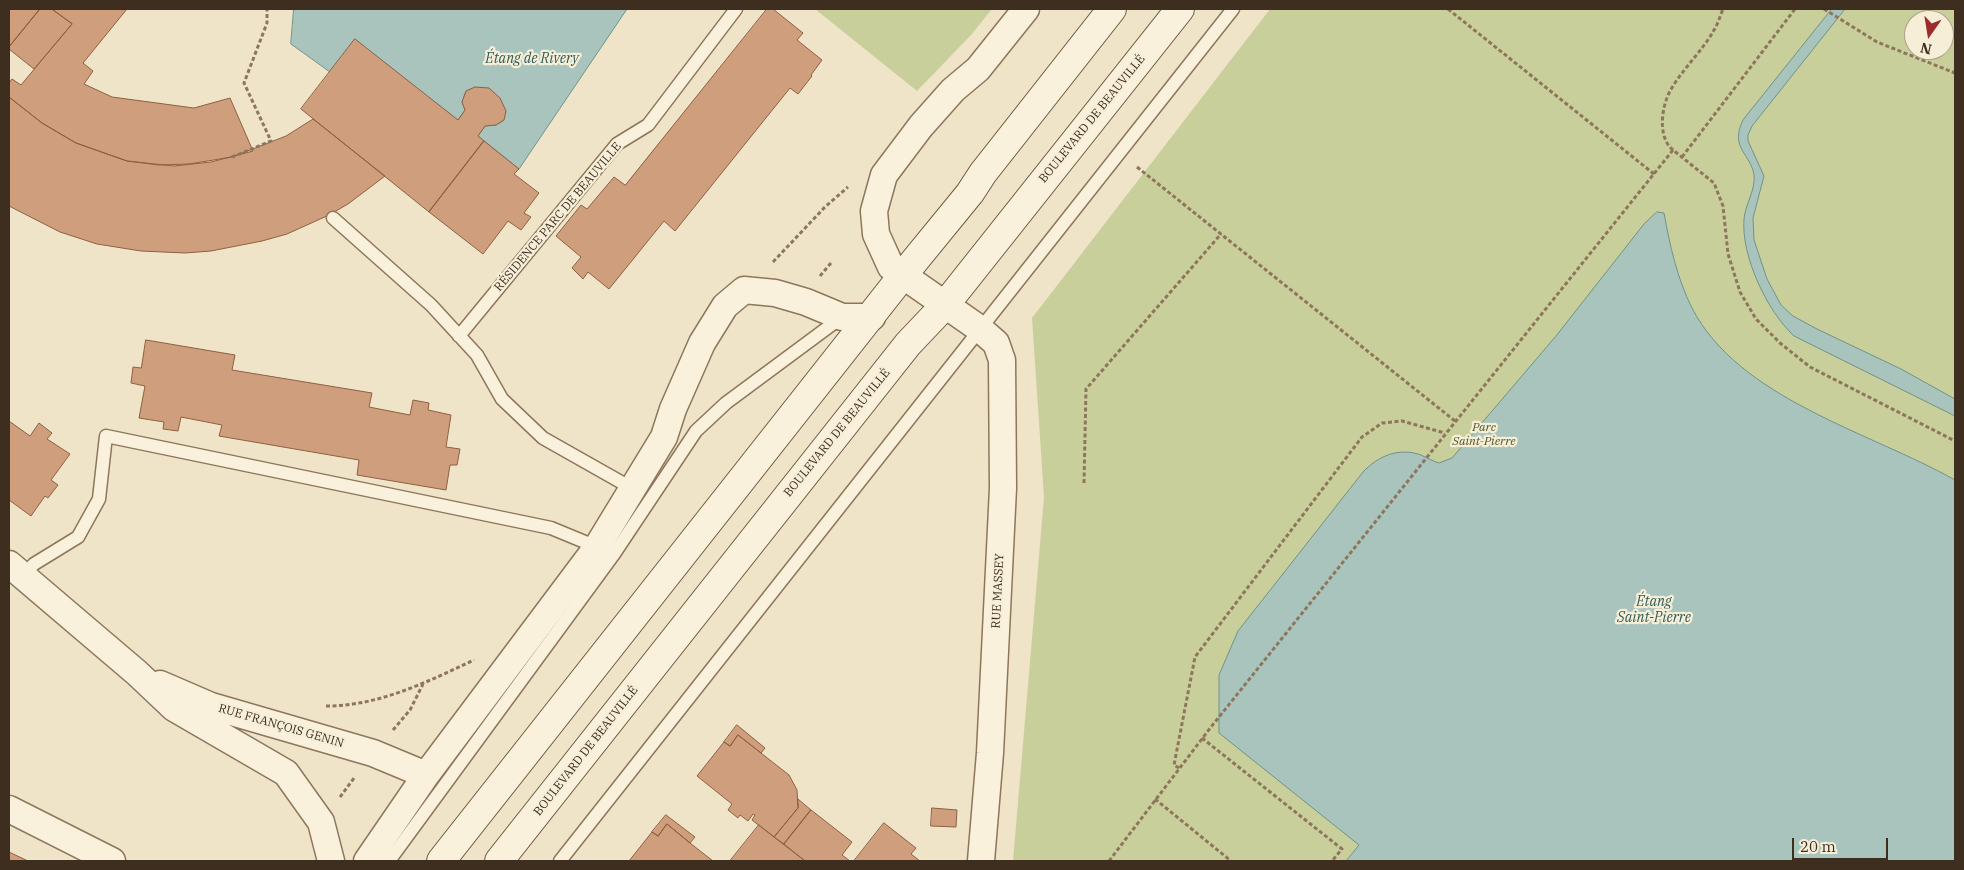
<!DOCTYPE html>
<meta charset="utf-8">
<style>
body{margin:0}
#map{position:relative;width:1964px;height:870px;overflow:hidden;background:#f0e4c8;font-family:"IBM Plex Serif",serif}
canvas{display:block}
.frame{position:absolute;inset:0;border:10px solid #3d2e20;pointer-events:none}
.north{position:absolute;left:1904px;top:10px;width:50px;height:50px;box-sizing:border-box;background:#f7eed8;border:1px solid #ada18e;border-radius:50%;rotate:193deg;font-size:14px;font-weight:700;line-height:20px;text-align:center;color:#3d2e20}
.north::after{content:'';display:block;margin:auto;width:18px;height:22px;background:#9e2a2b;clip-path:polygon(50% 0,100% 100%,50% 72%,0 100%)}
.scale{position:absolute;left:1792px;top:838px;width:96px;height:22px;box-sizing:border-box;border:2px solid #3d2e20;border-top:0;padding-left:6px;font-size:15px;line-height:18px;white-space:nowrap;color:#3d2e20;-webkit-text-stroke:4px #f7eed8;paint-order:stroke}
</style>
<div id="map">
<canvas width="1964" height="870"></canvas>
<div class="frame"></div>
<div class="north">N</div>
<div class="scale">20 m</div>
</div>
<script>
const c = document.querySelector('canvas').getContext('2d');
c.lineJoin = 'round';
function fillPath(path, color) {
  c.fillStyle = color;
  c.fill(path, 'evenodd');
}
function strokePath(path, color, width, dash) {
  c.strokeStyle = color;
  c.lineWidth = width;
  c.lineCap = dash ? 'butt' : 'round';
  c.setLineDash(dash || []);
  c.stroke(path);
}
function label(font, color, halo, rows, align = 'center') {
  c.font = font + ' "IBM Plex Serif",serif';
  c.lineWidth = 4.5;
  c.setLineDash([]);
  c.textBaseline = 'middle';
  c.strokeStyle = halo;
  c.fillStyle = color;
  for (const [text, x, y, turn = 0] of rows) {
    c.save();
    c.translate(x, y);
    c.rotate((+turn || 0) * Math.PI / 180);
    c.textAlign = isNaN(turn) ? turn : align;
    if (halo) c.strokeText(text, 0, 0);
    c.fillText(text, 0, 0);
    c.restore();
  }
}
fillPath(new Path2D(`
 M815,9H992L972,34L917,91Z
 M1270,9H1955V861H1013L1044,497L1032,318ZM1914,20H1944V50H1914Z`), '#c9cf9b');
const water = new Path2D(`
 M294,9H627L519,169L478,136L485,126L496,125L503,121C509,97 487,82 466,91L462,102L465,110L458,120L330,72L291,44Z
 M1832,9H1845L1752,126L1748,135V141L1764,176L1753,218L1754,240L1767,279L1781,305L1793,316L1817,329L1901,369L1955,399V416L1794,336C1767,311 1741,256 1744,219C1745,205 1756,189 1754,175C1751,154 1729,148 1743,120Z
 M1657,212L1664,213C1670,246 1677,278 1692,308C1739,399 1870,432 1955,480V861H1346L1359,845L1219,733V675L1238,631L1363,472C1378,456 1399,447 1421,455C1427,458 1433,461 1439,463L1452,458L1556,336L1644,224Z`);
fillPath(water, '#a9c4bc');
strokePath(water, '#6f938a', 1);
const building = new Path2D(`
 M9,9H40L9,47Z
 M40,9H52L72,24L34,69L9,49V47Z
 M52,9H127L83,63L93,71L84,84L112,97L194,108L230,98L253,151L211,162L174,166L127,161L76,143L42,123L9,97V83L12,79L21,85L72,24Z
 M767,9H773L803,33L797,40L822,60L811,75L812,76L798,94L790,88L675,231L664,221L609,289L588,272L583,279L572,268L581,257L556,236L581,205L587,209L614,177L625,185Z
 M355,39L458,120L465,110L462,102L466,91L475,87L489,88L500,98L506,111L504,120L496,125L485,126L478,136L484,141L429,212L301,109Z
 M9,97L42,123L76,143L127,161L159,165L189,164L232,157L286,136L313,119L385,176L348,204L329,215L287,234L262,241L211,251L185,253L141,251L97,244L60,232L9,206Z
 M484,141L519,169L514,174L539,193L524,213L531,217L521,230L508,221L483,254L429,212Z
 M146,340L235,355L232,370L372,393L369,407L410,415L413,400L429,403L428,410L451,415L446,447L460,449L457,465H450L446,490L357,475L359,460L219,436L222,425L181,417L178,431L163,429L164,422L139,418L145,386L131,383L133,367L141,368Z
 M9,421L30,436L39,423L52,433L47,439L70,454L51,480L58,485L48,498L45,496L31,516L9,500Z
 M737,725L765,748L761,753L738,735L730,746L724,742Z
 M738,735L789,775L797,790L798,808L774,837L752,820L755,815L753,814L748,821L740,815L738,818L728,810L732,804L697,776L724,742L730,746Z
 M798,799L811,810L784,844L774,837L798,808Z
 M932,808L957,810L956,827L931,826Z
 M811,810L852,842L842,855L850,861H805L784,844Z
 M666,815L695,837L690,843L667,824L658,836L652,832Z
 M884,823L916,848L911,854L920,861H854Z
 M667,824L690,843L713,861H629L652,832L658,836Z
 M759,825L774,837L805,861H730Z
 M9,852L28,861H9Z`);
fillPath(building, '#cf9f7d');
strokePath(building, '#8d5f41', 1);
const lane = new Path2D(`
 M333,218L431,305L477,355L502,399L543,438L635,490
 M459,336L617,144L648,125L736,9
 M22,576L34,564L78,537L99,499L106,436L551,528L597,547
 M389,861L614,554L696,431L726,403L842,317
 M560,861L1233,9`);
const street = new Path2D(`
 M9,564L137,673L174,708L286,773L321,822L331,861
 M160,684L211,706L373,753L426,775
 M9,809L112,861
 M367,861L426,775L597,547L664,437L673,409L702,343L725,306L744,290L775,293L806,302L842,317H872
 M981,861L990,753L1003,488L1002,360L996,343L980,329L891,267L876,234L874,211L884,175L921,126L953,90L978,69L1026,9`);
const secondary = new Path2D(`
 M441,861L903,275L970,193L983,173L1112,9
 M499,861L908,344L945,305L1180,9`);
strokePath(lane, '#8d765c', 15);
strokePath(street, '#8d765c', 29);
strokePath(secondary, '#6f573f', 30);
strokePath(new Path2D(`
 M1448,9L1654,174
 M1824,9L1877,42L1955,73
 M1673,150C1658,138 1661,110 1669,93C1681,70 1702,52 1714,30C1718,24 1720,16 1723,9
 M232,157L271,141L244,83L267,23V9
 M1682,157L1795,9
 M1137,167L1455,421
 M773,262L825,207L848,187
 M820,276L831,263
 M1084,483L1086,389L1221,234
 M326,706C379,706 427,682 474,660
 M393,730L410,710L423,684
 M1202,738L1342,849L1332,861
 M1179,768L1174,765L1195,657L1362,437L1382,423L1402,421L1445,433
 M340,797L354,778
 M1155,799L1231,861
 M1109,861L1211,727L1673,150L1714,183L1723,206L1728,254L1740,292L1756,319L1780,343L1810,367L1955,441`), '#8d765c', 3, [4, 2.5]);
strokePath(lane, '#faf1dc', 12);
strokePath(street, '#faf1dc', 26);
strokePath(secondary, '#faf1dc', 28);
label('12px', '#3d2e20', '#f7eed8', [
 ["BOULEVARD DE BEAUVILLÉ",1092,119,-51],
 ["RÉSIDENCE PARC DE BEAUVILLE",558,217,-50],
 ["BOULEVARD DE BEAUVILLÉ",837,433,-51],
 ["RUE MASSEY",998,591,-87],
 ["RUE FRANÇOIS GENIN",281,726,16],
 ["BOULEVARD DE BEAUVILLÉ",586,751,-52]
]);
label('italic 12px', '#4d5a26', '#f7eed8', [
 ["Parc",1484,428],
 ["Saint-Pierre",1484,442]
]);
label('italic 14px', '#2f5d5a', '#f7eed8', [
 ["Étang de Rivery",532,59],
 ["Étang",1654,602],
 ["Saint-Pierre",1654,618]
]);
</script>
